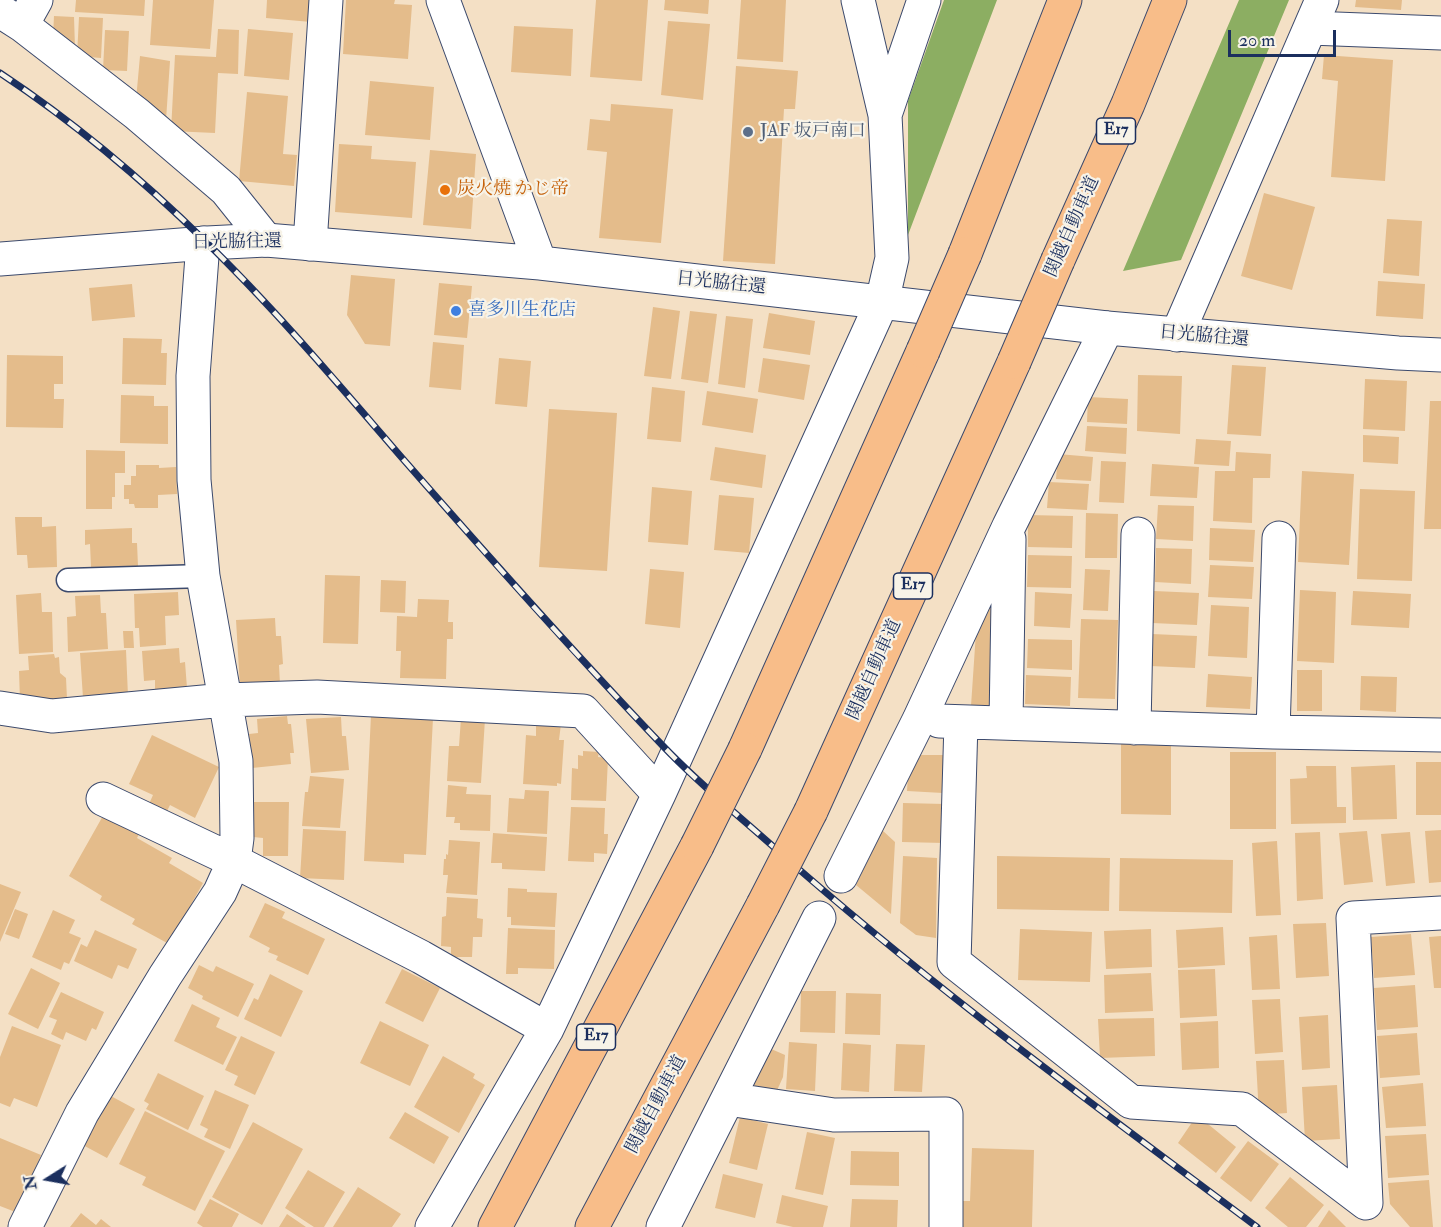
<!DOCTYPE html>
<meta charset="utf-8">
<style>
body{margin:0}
#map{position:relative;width:1441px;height:1227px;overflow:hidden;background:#f4e0c5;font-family:"IM FELL Double Pica",serif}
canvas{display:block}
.north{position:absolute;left:18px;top:1149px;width:60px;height:60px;-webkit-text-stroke:4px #f7f3e8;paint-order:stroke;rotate:259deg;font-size:16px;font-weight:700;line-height:24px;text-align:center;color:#1b2f5e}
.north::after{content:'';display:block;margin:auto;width:21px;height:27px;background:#1b2f5e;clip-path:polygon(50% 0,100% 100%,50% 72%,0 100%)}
.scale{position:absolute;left:1228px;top:30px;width:108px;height:27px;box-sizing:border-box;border:3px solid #1b2f5e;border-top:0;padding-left:8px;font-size:18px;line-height:21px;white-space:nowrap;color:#1b2f5e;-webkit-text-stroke:4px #f7f3e8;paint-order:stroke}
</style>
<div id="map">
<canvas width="1441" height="1227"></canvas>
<div class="north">N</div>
<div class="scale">20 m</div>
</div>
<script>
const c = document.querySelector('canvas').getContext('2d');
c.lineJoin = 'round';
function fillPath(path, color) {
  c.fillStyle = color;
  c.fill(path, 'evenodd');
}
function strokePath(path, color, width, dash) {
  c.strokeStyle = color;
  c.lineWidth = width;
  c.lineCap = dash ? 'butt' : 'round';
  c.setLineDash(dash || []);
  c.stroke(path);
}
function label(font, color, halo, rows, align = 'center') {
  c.font = font + ' "IM FELL Double Pica","Noto Serif JP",serif';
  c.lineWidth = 4.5;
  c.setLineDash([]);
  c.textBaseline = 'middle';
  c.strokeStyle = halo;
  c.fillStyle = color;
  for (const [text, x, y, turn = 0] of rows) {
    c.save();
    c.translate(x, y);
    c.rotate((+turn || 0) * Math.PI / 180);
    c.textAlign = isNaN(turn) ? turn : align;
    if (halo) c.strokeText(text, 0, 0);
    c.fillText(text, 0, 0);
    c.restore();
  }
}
fillPath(new Path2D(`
 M944,0H997L908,235V101Z
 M1239,0H1289L1181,260L1123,271Z`), '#8cae62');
fillPath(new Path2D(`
 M76,0H145L144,16L75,12Z
 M153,0H214L210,49L150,45Z
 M267,0H313L311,22L266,18Z
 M346,0H395L394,4L412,5L408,59L343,54Z
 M596,0H648L642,81L590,77Z
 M665,0H709L708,14L664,10Z
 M741,0H786L783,62L737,59Z
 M1356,0H1402L1401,10L1355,7Z
 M54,16L74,17L75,48L53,36Z
 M79,17L103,18L101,58L77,56Z
 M668,21L710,24L703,100L661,95Z
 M514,26L573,29L571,76L511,72Z
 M218,29L239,30L238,74L218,73L215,133L171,131L175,55L216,57Z
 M248,29L293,33L289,80L244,76Z
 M105,30L129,31L127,71L103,70Z
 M1324,55L1393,60L1385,181L1331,177L1338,81L1322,79Z
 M140,56L170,61L166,120L136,100Z
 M736,66L798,71L795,109H784L775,264L723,261Z
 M370,81L434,87L430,140L365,135Z
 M247,92L288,96L283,154L297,155L294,186L239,181Z
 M611,104L673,109L661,243L599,238L607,152L587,150L590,119L610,121Z
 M339,144L372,146L371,159L416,162L412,218L335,212Z
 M430,150L476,154L471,229L423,225Z
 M1264,193L1315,207L1292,290L1241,276Z
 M1387,219L1422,221L1419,276L1383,273Z
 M351,275L395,279L390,346L365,344L347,315Z
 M1378,281L1425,284L1423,319L1376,316Z
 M439,283L472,286L467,338L434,335Z
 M132,284L135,317L92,321L89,288Z
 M653,307L680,311L671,379L644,376Z
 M690,311L717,314L708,383L681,379Z
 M769,313L815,321L810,355L763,348Z
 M726,316L753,319L745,388L718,384Z
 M123,338L162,339L161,353H167L166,385L122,384Z
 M433,342L464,345L461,390L429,387Z
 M7,355L63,356V384H54V399H64L63,428L6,427Z
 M499,358L531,361L527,407L495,404Z
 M763,358L810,365L804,400L758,392Z
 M1232,365L1266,367L1261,436L1227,434Z
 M1138,375L1182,376L1180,434L1137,431Z
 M1365,379L1407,381L1405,431L1363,429Z
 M652,387L685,391L681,442L647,439Z
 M707,391L758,399L753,433L702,425Z
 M121,395L154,396V406H168V444L120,443Z
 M1088,397L1128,399L1127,424L1087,422Z
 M1430,401H1441V529H1424Z
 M549,409L617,413L607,571L539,567Z
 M1087,426L1127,428L1126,454L1085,451Z
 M1363,435L1399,437L1398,464L1363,462Z
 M1196,439L1231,441L1229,466L1194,464Z
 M715,447L766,455L762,488L710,480Z
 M86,450L125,451V473H115V497H112V509H86Z
 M1236,452L1271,454L1270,478H1253L1252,523L1213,521L1215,471H1235Z
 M1058,454L1093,457L1091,481L1056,479Z
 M1101,461L1126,462L1124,503L1099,502Z
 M1152,464L1199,467L1197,498L1150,496Z
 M136,465H159V468L176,467L177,494L158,495V508H135L134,504H129V499H124V485H131V476H136Z
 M1302,471L1354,474L1349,565L1298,562Z
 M1049,482L1089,484L1087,510L1047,508Z
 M652,487L692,491L688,545L648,542Z
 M1360,489L1415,491L1412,581L1357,579Z
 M719,495L754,498L749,553L714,550Z
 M1158,505L1194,506L1193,541L1156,539Z
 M1086,513L1118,514L1117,558H1085Z
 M1028,515L1073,516L1072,548L1028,547Z
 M15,517H42V527L56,526L57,567L28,568L27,555H17Z
 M132,528V543H137L138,566L91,567L90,544L85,545V530Z
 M1210,528L1255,530L1253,562L1209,560Z
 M1156,548L1192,549L1191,584L1155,582Z
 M1028,555L1072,556L1071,588L1027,587Z
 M1210,565L1254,567L1252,599L1208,597Z
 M650,569L684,572L680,628L645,624Z
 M1085,569L1110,570L1108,611L1083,610Z
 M325,575L360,576L358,644L323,643Z
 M381,580L406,581L405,613L380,612Z
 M1300,590L1336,592L1334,663L1297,661Z
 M1154,591L1199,593L1197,625L1152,623Z
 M1353,591L1411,594L1409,628L1351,625Z
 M178,592L179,615L165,616L166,645L140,647L139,628H135L134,594Z
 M1035,592L1072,594L1070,628L1034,626Z
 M41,593L42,612H52L53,652L19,654L16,595Z
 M100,595L101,613H106L108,649L68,652L67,617L76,616L75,596Z
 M418,599L449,600L448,622H453V639H447L446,679L400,678L401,651H396L397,616L417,617Z
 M989,602L998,603L990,707L971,706L976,632Z
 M1211,605L1249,607L1247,658L1208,656Z
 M275,618L276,636H281L283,664L279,665L280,684L240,687L236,620Z
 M1081,619L1118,620L1115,699L1078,698Z
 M123,631H133L134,648H124Z
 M1152,634L1197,636L1195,668L1150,666Z
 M1028,639L1072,640V670L1027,668Z
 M179,648L180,663L185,662L187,688L155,690V680L144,681L142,651Z
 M126,650L128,696L83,698L80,653Z
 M54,654L55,658L59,657L60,673L66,678L67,699L20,701L19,671L29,670L28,656Z
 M1297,670H1322V711H1297Z
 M1208,674L1252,677L1250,709L1206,707Z
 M1026,675L1071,677L1070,706L1025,704Z
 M1361,676L1397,677L1396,712L1360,710Z
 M371,715L433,718L426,855L404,854V863L364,861Z
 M287,716L288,724H291L294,753H290L291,764L252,768L249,734L258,733L257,719Z
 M341,717L342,736H346L349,770L311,773L306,719Z
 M461,718L485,719L481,783L447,781L449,746H459Z
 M536,722L561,724L559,740H564L561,784L557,783V786L523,784L526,735L536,736Z
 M152,735L219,767L195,818L170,805L167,811L149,804L153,795L129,784Z
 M1121,742L1171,743V815L1121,814Z
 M583,751L599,752L598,757L608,758L606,801L571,800L572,768L578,769V755L583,756Z
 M1230,752H1276V829H1230Z
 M921,755H944L943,793L907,791L908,774Z
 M1416,762H1441V815H1416Z
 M1395,765L1397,819L1353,820L1351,767Z
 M1306,766H1336L1337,807H1346V823L1291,824L1290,779L1307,778Z
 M310,776L344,779L340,828L302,826L305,792H308Z
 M448,785L467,787L466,794L491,795L490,831L460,830V823H454L455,817H446Z
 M525,790L549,791L547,834L507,832L509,798L524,799Z
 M253,802H289L288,856H263V838L253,837Z
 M903,803L945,804L944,843L902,842Z
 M571,807L605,808L604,834H608L607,854L594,853V862L568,861Z
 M104,814L139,834L137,838L172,858L169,863L203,883L169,944L132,924L135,919L100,900L102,896L69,876Z
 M303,829L346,831L344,880L300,878Z
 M882,830L895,842L891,914L856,885Z
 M1441,830V882L1429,883L1425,831Z
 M1367,831L1373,882L1344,885L1339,833Z
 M1320,832L1323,899L1297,901L1295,833Z
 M1410,832L1415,883L1386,886L1381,834Z
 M493,833L547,837L545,871L502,869V863H491Z
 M449,840L480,842L477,895L446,893L448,875H443L444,859H446V854L448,855Z
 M1277,841L1281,915L1256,916L1252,843Z
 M903,856L937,858L936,938L916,935L900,923Z
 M997,856L1110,858L1109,911L997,909Z
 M1120,858L1233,860L1232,913L1119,911Z
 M0,884L21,892L0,942Z
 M508,888L527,889V892L557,893L555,927L511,925V917H507Z
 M447,897L478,899L477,918L483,919L482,937H473L472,957H451V947L441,946L442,917L446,916Z
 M265,903L285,912L282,918L325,939L308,975L276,960L278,956L268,952L270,948L249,937Z
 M15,909L28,914L19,939L5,934Z
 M53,910L75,920L69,933L81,938L69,964L64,962L61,970L32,957Z
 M1326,923L1329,976L1296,978L1293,924Z
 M1223,927L1225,965L1178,968L1176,930Z
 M508,928L555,930L554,969L518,968V974H506Z
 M1020,929L1092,932L1090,982L1018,980Z
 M1151,929L1152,967L1106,969L1104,931Z
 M95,930L137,949L128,969L118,965L112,979L74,961L81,944L87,947Z
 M1411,934L1415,975L1374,978L1371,937Z
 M1277,935L1280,989L1252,990L1249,937Z
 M1441,936V988H1434L1429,937Z
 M199,965L213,972L216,966L254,984L238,1017L202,999L203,996L188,988Z
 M31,968L60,983L38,1029L8,1014Z
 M402,969L440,988L423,1022L385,1003Z
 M1215,969L1217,1016L1180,1018L1178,970Z
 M1151,973L1153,1011L1105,1013L1104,975Z
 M270,974L303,991L281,1037L244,1019L254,998L258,1000Z
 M1415,985L1418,1027L1377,1030L1374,988Z
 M801,991H836L835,1033L800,1032Z
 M61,992L104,1012L96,1030L92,1028L86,1041L66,1032L63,1040L51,1034L57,1020L49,1017Z
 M846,993L881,994L880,1035L845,1034Z
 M1280,999L1283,1052L1255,1054L1252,1000Z
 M192,1004L220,1018L216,1027L237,1037L223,1065L174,1041Z
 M1328,1015L1330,1068L1302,1070L1299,1017Z
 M1154,1018L1155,1056L1100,1058L1098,1019Z
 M380,1021L429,1045L410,1086L360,1063Z
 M1218,1021L1219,1068L1182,1070L1180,1023Z
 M12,1026L61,1045L37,1107L14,1098L10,1107L0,1103V1057Z
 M1417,1033L1420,1075L1380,1078L1377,1036Z
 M241,1036L275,1052L255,1095L234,1085L238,1076L225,1070Z
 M789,1042L817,1044L815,1091L786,1089Z
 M843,1043L871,1045L869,1092L841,1090Z
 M896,1044L925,1045L922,1092L894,1091Z
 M769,1048L785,1055L783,1077L775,1095L752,1085Z
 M443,1056L475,1074L473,1078L485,1085L459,1133L414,1107Z
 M1284,1060L1287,1113L1259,1115L1256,1061Z
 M158,1073L204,1096L188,1130L146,1109L149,1104L144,1101Z
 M1423,1083L1426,1126L1386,1128L1382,1087Z
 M1337,1085L1340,1139L1305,1141L1302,1087Z
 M215,1090L249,1105L230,1149L204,1137L208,1129L200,1125Z
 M109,1095L135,1109L107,1158L81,1144Z
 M145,1111L225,1151L195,1211L142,1185L146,1177L119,1164Z
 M405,1112L449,1137L434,1164L389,1138Z
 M1197,1115L1236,1147L1216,1173L1178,1143Z
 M740,1117L768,1124L757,1170L729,1163Z
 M253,1122L303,1149L262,1225L212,1197Z
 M807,1132L835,1138L823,1195L795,1189Z
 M1426,1134L1429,1175L1388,1178L1385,1136Z
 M0,1138L41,1155L18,1213L0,1206Z
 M1248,1141L1279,1164L1251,1202L1220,1178Z
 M972,1148L1034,1150L1032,1227H961L962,1201H970Z
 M851,1151L899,1152V1186L850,1185Z
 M308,1170L345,1192L324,1227H314L285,1208Z
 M723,1174L763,1184L755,1218L715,1208Z
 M1290,1177L1324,1205L1306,1227H1288L1265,1208Z
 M1429,1180L1433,1227H1410L1390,1204L1388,1183Z
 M358,1187L401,1214L392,1227H333Z
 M782,1195L828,1206L823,1227H793L776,1223Z
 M210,1199L239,1214L232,1227H203L197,1223Z
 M852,1199L898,1200L897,1227H850Z
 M1329,1210L1346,1227H1318Z
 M81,1213L96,1225L101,1219L111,1227H70Z
 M287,1214L306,1227H279Z`), '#e4bc8b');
const service = new Path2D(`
 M68,580L203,576`);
const minor = new Path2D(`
 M858,0L885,115
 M0,11L22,25L137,114L226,190L266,240
 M22,25L36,0
 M1310,28L1441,33
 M310,244L326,0
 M1177,335L1322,0
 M0,708L52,716L225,700L317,697L583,711L659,794
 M939,721L1273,732L1441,735
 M961,722L954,962L1131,1102L1242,1109L1366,1203L1353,918L1441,913
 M1006,723L1009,539
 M1134,728L1138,534
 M1273,732L1279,538
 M103,799L234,861L421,957L547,1029
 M841,876L919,720L1009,526L1107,328
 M728,1099L834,1115L946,1114V1227
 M25,1227L82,1113L165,976L220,892L234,861L237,838L236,761L203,576L194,480L193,376L203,243
 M432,1227L547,1029L659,794L882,302L892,258L885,115L924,0
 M663,1227L819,918`);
const tertiary = new Path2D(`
 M443,0L540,263
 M0,259L207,243L266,240L540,263L1107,328L1398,353L1441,355`);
const motorway = new Path2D(`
 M965,254L1065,0
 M1058,260L1128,104L1170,0
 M745,749L923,351
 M811,811L1014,362
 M495,1227L697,846
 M592,1227L763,905`);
strokePath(service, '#3c4a6d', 25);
strokePath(minor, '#3c4a6d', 35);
strokePath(tertiary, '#3c4a6d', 35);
strokePath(motorway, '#3c4a6d', 35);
strokePath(service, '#fff', 22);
strokePath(minor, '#fff', 33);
strokePath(tertiary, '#fff', 33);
strokePath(motorway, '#f8bd89', 33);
const rail = new Path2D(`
 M0,73C74,122 143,180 206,242C276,310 339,385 403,459C488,556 573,652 663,746C698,783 739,816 777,850C929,985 1094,1105 1257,1227`);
strokePath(rail, '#1b2f5e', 7);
strokePath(rail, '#f7f3e8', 4.5, [14]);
const motorwayBridge = new Path2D(`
 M923,351L965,254
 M1014,362L1058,260
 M697,846L745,749
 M763,905L811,811`);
strokePath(motorwayBridge, '#3c4a6d', 35, []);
strokePath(motorwayBridge, '#f8bd89', 33);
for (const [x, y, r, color] of [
 [748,132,6,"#5c6f8a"],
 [445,190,6,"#e8710a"],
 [456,311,6,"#3f7fe0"]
]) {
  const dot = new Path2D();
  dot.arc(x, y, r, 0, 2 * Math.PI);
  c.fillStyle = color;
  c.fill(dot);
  strokePath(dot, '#f7f3e8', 2);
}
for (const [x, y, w] of [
 [1116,131,39],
 [913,586,39],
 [596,1037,39]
]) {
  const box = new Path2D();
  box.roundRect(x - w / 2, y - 13, w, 26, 4.5);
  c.fillStyle = '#f7f3e8';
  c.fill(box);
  strokePath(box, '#1b2f5e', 1.5);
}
label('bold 16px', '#1b2f5e', null, [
 ["E17",1116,131],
 ["E17",913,586],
 ["E17",596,1037]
]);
label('18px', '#4e5e75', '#f7f3e8', [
 ["JAF 坂戸南口",760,132]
], 'left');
label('18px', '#c56008', '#f7f3e8', [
 ["炭火焼 かじ帝",457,190]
], 'left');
label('18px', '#1b2f5e', '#f7f3e8', [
 ["関越自動車道",1073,227,-66],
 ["日光脇往還",237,243,-1],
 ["日光脇往還",721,284,6],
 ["日光脇往還",1204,337,5],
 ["関越自動車道",875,670,-66],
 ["関越自動車道",657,1105,-62]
]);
label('18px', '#366cbe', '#f7f3e8', [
 ["喜多川生花店",468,311]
], 'left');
</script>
